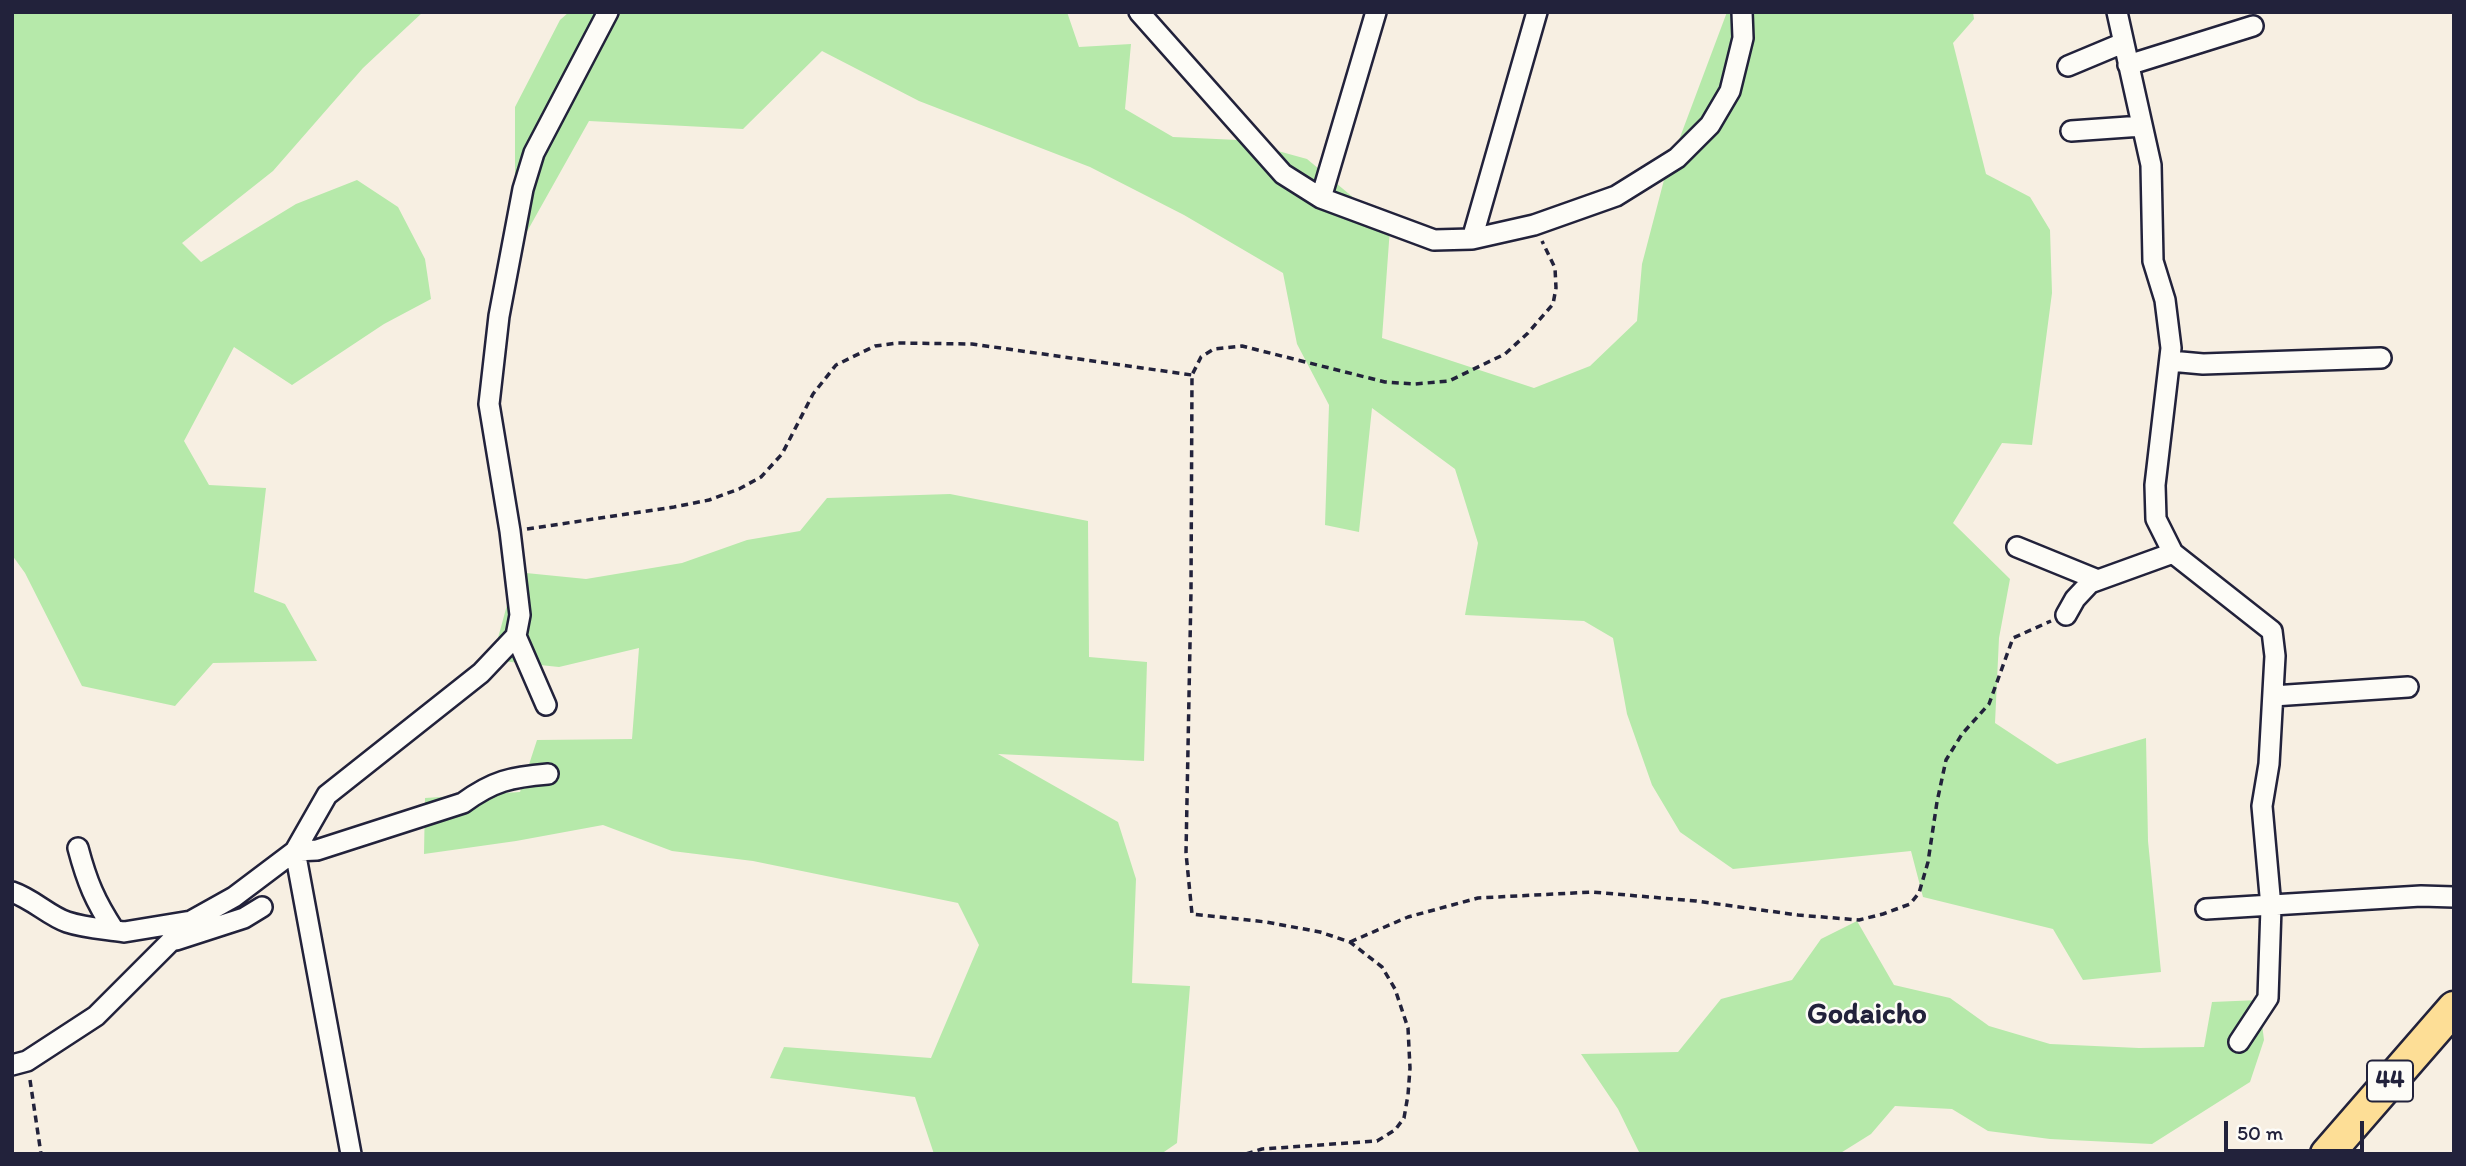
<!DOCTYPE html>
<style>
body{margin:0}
#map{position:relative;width:2466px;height:1166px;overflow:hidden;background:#f7efe2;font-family:Itim,sans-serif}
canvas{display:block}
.frame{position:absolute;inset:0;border:14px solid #22223b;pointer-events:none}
.scale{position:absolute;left:2224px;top:1121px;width:140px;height:32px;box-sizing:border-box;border:4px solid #22223b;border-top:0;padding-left:9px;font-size:21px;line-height:24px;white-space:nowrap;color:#22223b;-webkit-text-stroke:5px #fdfcf7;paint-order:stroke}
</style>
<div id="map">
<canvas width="2466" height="1166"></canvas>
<div class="frame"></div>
<div class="scale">50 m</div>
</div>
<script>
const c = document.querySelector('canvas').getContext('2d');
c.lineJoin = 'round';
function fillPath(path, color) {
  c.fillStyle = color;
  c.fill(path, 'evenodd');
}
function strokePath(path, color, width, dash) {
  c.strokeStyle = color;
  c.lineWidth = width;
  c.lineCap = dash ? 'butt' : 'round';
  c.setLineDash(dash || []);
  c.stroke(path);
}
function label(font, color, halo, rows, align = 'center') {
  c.font = font + ' Itim,sans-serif';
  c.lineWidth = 5;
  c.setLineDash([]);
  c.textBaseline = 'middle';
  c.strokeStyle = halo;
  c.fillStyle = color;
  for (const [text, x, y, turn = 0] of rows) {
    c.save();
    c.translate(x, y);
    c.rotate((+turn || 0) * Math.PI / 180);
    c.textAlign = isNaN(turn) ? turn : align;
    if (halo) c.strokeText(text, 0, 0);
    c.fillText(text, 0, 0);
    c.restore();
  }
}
fillPath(new Path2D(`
 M12,12H423L363,68L273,171L182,243L201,262L296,204L357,180L398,207L425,259L431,299L384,324L292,385L234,347L184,441L209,485L266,488L254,592L285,604L317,661L213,663L175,706L82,686L25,573L12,555Z
 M569,12H1067L1079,47L1131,44L1125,109L1173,137L1238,140L1307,159L1390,228L1382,338L1534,388L1590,366L1637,321L1642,264L1664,180L1727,12H1973L1974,19L1953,43L1986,174L2030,197L2050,230L2052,293L2032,445L2002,443L1953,523L2010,579L1999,638L1995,723L2057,764L2146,738L2148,841L2161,972L2083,980L2053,929L1923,897L1911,851L1733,869L1680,832L1652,785L1627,714L1613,638L1584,621L1465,615L1478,543L1455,469L1372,408L1359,532L1325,525L1329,405L1297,344L1283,273L1184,215L1090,167L919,101L822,51L743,129L589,121L515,253V107L560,20Z
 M950,494L1088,521L1089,657L1147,662L1144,761L998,754L1118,822L1136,879L1132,983L1190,986L1177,1143L1161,1154H934L915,1097L770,1078L784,1047L931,1058L979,945L958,903L753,861L672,851L603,825L516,841L424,854L425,798L520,792L537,740L632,739L639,648L559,667L492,660L516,572L586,579L682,563L747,540L800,531L827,498Z
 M1857,921L1894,985L1950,998L1989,1026L2050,1044L2139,1048L2204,1047L2212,1002L2259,1000L2264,1040L2250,1082L2152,1144L2050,1139L1988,1131L1952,1109L1895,1106L1871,1134L1839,1154H1640L1618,1109L1581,1054L1678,1052L1721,999L1792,980L1821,939Z`), '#b6e9aa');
const minor = new Path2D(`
 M1139,12L1283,174L1321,198L1434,240L1472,239L1534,225L1616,196L1677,158L1710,125L1730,91L1743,38L1742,12
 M2117,12L2151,165L2153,261L2165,300L2171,348L2155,485L2156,519L2173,553L2272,631L2275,656L2269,764L2262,806L2271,907L2268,998L2239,1042
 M2128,65L2253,26
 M2068,66L2123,43
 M2071,131L2142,126
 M1321,198L1376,12
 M1472,239L1537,12
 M2170,361L2203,364L2381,358
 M2017,547L2098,580
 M2066,615L2075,599L2090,583L2173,553
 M516,636L546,705
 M2273,696L2408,687
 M78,848C87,882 95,901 114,930
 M295,851L351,1154
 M295,851L317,850L463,803C493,781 511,777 548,774
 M12,892C33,899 49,916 67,922C85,928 106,929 124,932L191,921
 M2206,909L2421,896L2454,897
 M176,940L244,918L262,907
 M12,1065L27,1061L96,1016L191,921L234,897L295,851L327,795L481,673L516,636L520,615L510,531L489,404L499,316L523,189L534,153L608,12`);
const primary = new Path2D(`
 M2327,1154L2454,1008`);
strokePath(minor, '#22223b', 24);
strokePath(primary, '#22223b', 37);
strokePath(new Path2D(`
 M527,529L674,507L709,500L739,489L761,477L782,454L813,394L836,365L875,346L898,343L972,344L1192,375
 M1350,942L1408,917L1478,898L1592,892L1696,901L1798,915L1859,920L1883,914L1910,904L1919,893L1928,862L1937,802L1946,760L1962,734L1989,704L2013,638L2051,621
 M30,1080L41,1154
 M1246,1154L1262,1149L1377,1141L1395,1130L1404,1118L1408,1095L1410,1068L1408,1028L1395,989L1382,967L1350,942L1320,932L1266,922L1192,914L1186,853L1191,591L1192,375L1201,357L1214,349L1242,346L1385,382L1415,384L1449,381L1505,354L1528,333L1553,304L1556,288L1555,268L1542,241`), '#22223b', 3.5, [7, 5]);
strokePath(minor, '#fdfcf7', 19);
strokePath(primary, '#fdde96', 32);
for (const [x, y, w] of [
 [2390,1081,46]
]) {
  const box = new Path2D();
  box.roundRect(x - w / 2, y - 20.5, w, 41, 5);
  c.fillStyle = '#fdfcf7';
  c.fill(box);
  strokePath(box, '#22223b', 2);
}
label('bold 24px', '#22223b', null, [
 ["44",2390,1081]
]);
label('bold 30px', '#22223b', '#fdfcf7', [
 ["Godaicho",1867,1015]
]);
</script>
